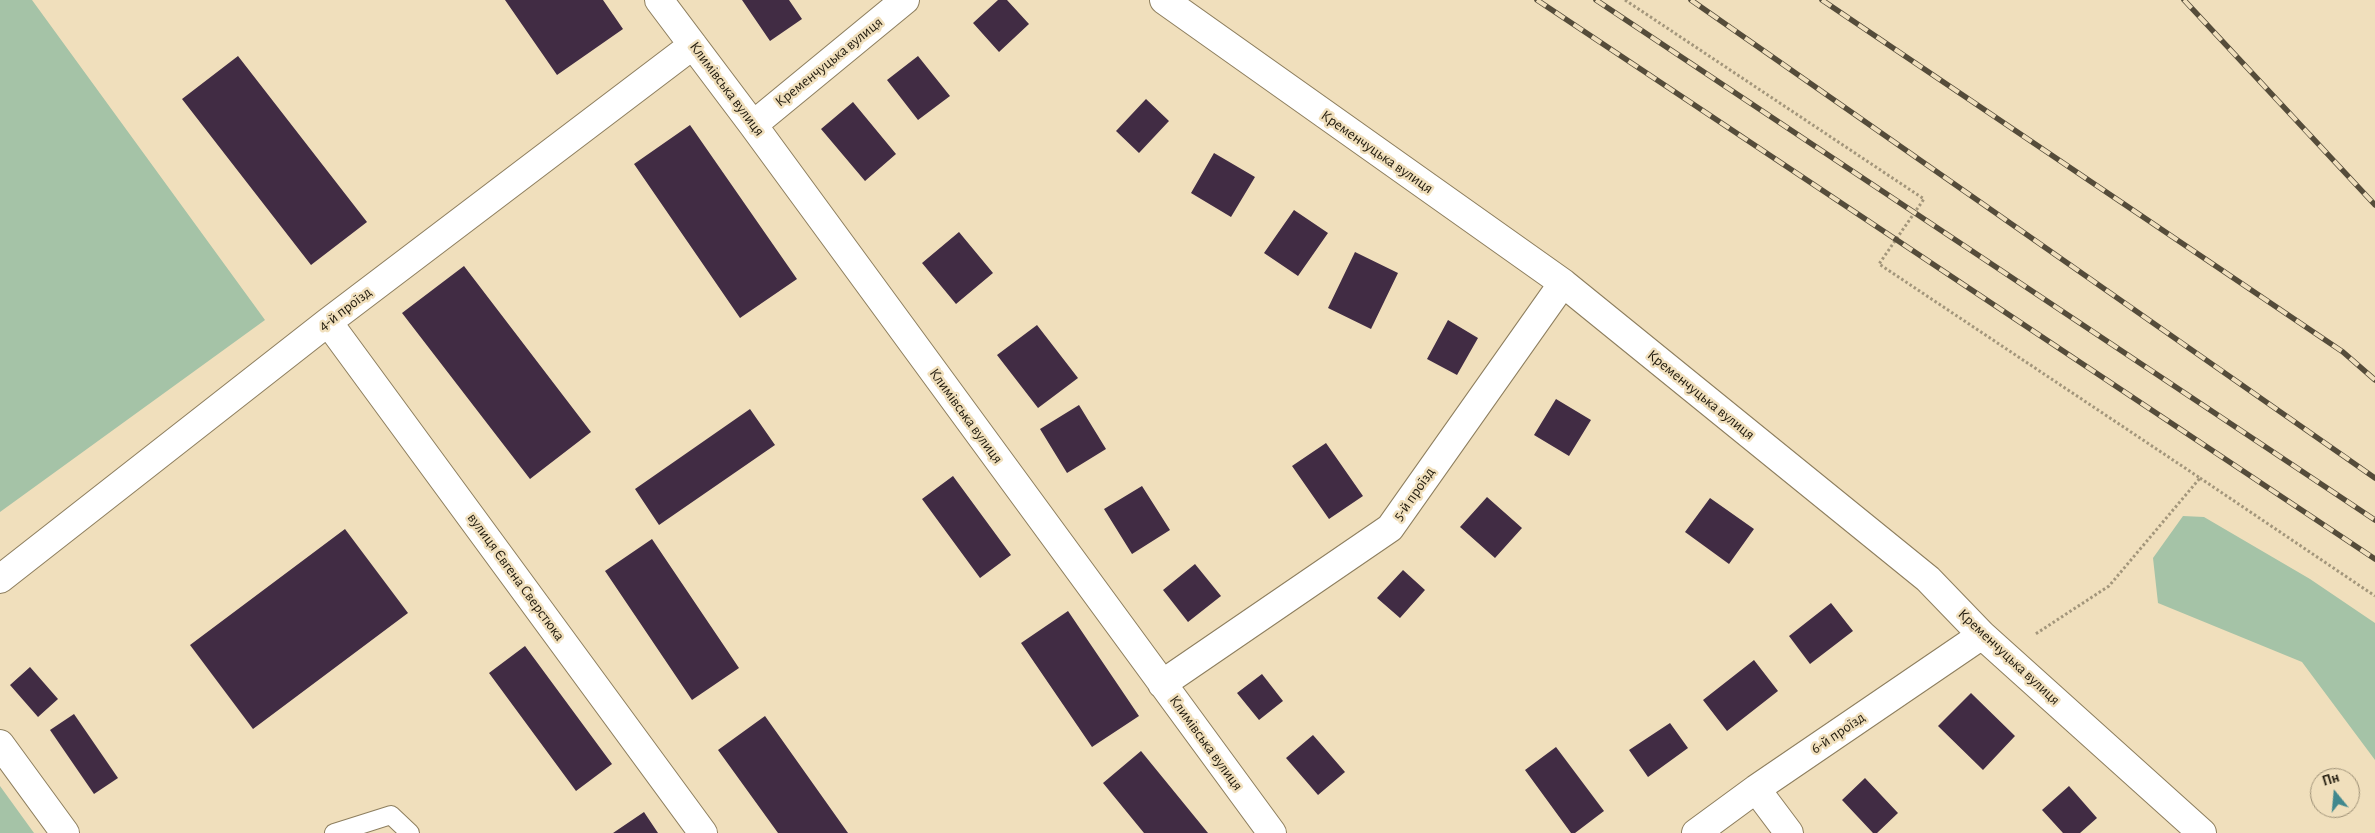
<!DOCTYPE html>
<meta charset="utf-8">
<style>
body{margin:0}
#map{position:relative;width:2375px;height:833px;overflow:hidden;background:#f0dfbc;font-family:"Alegreya Sans",sans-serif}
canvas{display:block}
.north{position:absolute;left:2310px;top:768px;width:50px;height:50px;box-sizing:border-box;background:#f0dfbc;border:1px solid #9d9076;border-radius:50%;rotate:343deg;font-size:14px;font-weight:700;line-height:20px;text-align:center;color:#201a0d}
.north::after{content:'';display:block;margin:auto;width:18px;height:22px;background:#40888e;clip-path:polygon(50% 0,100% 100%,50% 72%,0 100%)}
</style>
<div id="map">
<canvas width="2375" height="833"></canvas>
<div class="north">Пн</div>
</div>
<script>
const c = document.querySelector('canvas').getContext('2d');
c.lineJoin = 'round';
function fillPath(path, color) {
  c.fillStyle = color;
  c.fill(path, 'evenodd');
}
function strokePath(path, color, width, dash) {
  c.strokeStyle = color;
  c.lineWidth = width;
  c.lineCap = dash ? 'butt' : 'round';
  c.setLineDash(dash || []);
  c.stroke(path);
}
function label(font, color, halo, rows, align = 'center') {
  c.font = font + ' "Alegreya Sans",sans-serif';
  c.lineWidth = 5;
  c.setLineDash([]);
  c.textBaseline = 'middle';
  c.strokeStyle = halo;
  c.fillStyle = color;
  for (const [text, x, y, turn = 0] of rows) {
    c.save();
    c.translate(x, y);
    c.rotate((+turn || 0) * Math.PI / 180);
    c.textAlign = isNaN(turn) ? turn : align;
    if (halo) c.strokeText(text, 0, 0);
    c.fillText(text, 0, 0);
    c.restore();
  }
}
fillPath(new Path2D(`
 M0,0H32L265,320L0,512Z
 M2183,516L2204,517L2310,579L2375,623V760L2302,662L2158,603L2153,558Z
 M0,786L34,833H0Z`), '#a5c3a7');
fillPath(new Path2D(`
 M505,0H603L623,29L557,75Z
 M742,0H789L802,19L770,41Z
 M998,0H1007L1029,24L999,52L973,23Z
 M238,56L367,222L311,265L182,99Z
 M918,56L950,96L918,120L887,80Z
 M1146,99L1169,121L1139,153L1116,131Z
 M853,102L896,154L865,181L821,129Z
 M690,125L797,279L740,318L634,164Z
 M1214,153L1255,177L1231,217L1191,193Z
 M1294,210L1328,233L1298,276L1264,253Z
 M959,232L993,273L956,304L922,263Z
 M1355,252L1398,273L1371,329L1328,308Z
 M464,266L591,432L530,479L402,313Z
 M1448,320L1478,338L1457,375L1427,359Z
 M1037,325L1078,378L1038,408L997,355Z
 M1556,399L1591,420L1569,456L1534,435Z
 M1079,405L1106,449L1067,473L1040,429Z
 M750,409L775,445L659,525L635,489Z
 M1326,443L1363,496L1329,519L1292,466Z
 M953,476L1011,555L980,578L922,499Z
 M1142,486L1170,530L1132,554L1104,509Z
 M1487,497L1522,528L1495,558L1460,527Z
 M1710,498L1754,529L1729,564L1685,532Z
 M345,529L408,613L253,729L190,645Z
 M652,539L739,668L692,700L605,571Z
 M1195,564L1221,596L1188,622L1163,590Z
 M1403,570L1425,590L1400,618L1377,598Z
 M1831,603L1853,631L1810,664L1789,636Z
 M1068,611L1139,716L1092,747L1021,643Z
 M525,646L612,764L576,791L489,673Z
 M1754,660L1778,691L1727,731L1703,700Z
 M30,667L58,699L38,717L10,685Z
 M1262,674L1283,701L1259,720L1237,693Z
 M1971,693L2015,736L1983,770L1938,726Z
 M74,714L118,778L94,794L50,730Z
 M765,716L848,833H778L718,750Z
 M1670,723L1688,748L1648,777L1629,750Z
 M1313,735L1345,772L1318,795L1286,758Z
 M1556,747L1604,811L1575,833H1571L1525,770Z
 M1141,751L1208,833H1144L1103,783Z
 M1865,778L1898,813L1877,833H1873L1842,800Z
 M2069,786L2097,818L2080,833H2063L2042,810Z
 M644,812L658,833H613Z`), '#412c44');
const service = new Path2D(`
 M334,833L391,815L410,833`);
const minor = new Path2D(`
 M659,0L753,125L1272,833
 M1164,0L1563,283L1928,579L1982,635L2202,833
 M753,125L905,0
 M328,322L703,833
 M0,579L328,322L693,45
 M1162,684L1390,528L1563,283
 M0,744L65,833
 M1756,789L1789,833
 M1696,833L1756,789L1982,635`);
strokePath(service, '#8d7e5e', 20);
strokePath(minor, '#8d7e5e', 30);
strokePath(new Path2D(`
 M1625,0L1924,199L1879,264L2200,478L2109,586L2034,635
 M2200,478L2375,596`), '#a3967b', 3, [2.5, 2.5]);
strokePath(service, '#fff', 18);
strokePath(minor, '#fff', 28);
const rail = new Path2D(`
 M1537,0L2375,559
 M1596,0L2375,520
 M1691,0L2375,478
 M1822,0L2343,352L2375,380
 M2184,0L2375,205`);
strokePath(rail, '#554c3a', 5.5);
strokePath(rail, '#f0dfbc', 4, [11]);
label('15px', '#201a0d', '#f0dfbc', [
 ["Кременчуцька вулиця",829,62,-39],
 ["Климівська вулиця",727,89,53],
 ["Кременчуцька вулиця",1377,152,35],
 ["4-й проїзд",345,309,-37],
 ["Кременчуцька вулиця",1701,395,39],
 ["Климівська вулиця",966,416,54],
 ["5-й проїзд",1414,494,-55],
 ["вулиця Євгена Сверстюка",516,577,54],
 ["Кременчуцька вулиця",2009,657,43],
 ["6-й проїзд",1838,733,-34],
 ["Климівська вулиця",1206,743,54]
]);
</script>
